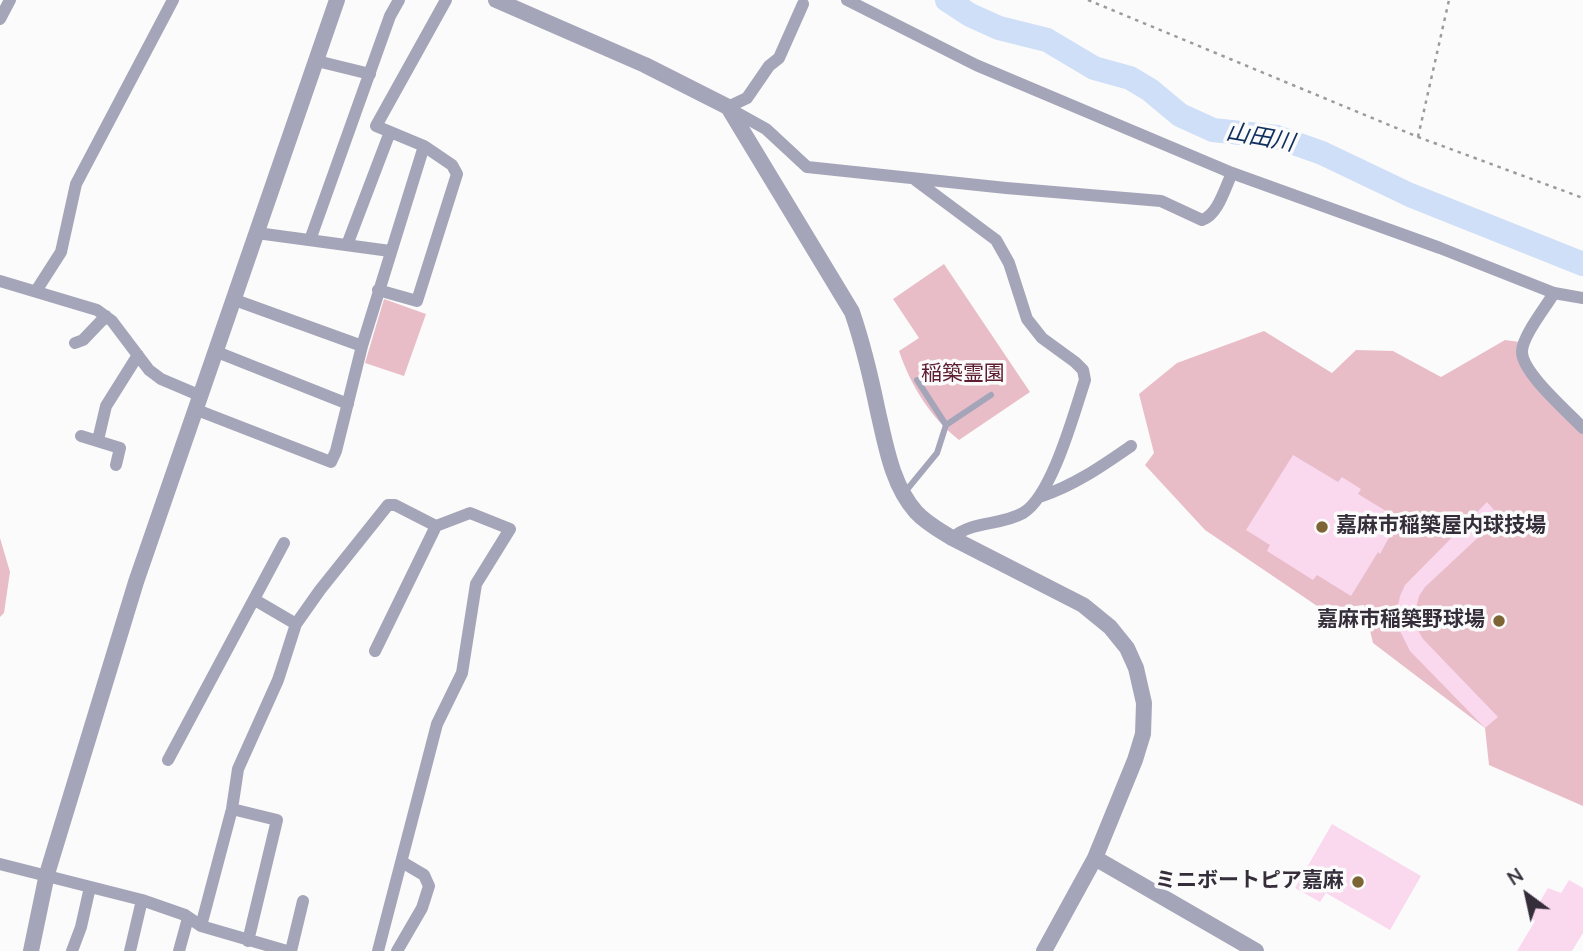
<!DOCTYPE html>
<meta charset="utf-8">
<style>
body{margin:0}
#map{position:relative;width:1583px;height:951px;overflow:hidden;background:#fbfbfb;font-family:"Nunito Sans",sans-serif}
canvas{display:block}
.north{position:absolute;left:1492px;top:860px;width:70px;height:70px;-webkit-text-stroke:5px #fbfbfb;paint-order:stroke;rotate:327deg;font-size:19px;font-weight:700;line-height:28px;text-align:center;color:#352e3a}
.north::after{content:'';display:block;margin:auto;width:24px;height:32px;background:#352e3a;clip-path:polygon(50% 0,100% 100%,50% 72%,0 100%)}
</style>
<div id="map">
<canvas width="1583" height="951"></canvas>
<div class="north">N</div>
</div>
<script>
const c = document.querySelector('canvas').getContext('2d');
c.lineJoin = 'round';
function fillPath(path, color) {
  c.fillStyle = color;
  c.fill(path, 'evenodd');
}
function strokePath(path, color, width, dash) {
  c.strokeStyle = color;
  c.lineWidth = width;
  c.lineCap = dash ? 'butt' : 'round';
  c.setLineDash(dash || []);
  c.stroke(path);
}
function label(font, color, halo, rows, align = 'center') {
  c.font = font + ' "Nunito Sans","Noto Sans JP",sans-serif';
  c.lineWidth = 7;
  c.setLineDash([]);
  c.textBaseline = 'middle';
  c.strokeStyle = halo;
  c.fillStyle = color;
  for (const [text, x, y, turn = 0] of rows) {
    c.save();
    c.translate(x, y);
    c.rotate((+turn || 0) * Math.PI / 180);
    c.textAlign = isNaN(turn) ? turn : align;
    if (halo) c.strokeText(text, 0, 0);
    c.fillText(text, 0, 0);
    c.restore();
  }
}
fillPath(new Path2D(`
 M944,264L1030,392L959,440C930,417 911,386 899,351L919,338L893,299Z
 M384,299L426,314L404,376L365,363Z
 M1264,331L1332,373L1356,350L1393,351L1441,377L1505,340L1520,342L1525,374L1583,432V806L1489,765L1485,728L1373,643L1364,605L1323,610L1205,530L1145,465L1154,453L1139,394L1177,363Z
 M0,538L10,572L4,613L0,617Z`), '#e9bdc7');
strokePath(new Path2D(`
 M947,0L970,15L999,28L1047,40L1094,68L1130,78L1150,90L1180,115L1213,130L1277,137L1322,153L1410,195L1583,264`), '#cfdff8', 24);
fillPath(new Path2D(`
 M1293,455L1338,482L1342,477L1361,489L1358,494L1399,519L1380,554L1378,552L1351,596L1317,575L1313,580L1267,551L1270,545L1246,530Z
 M1487,502L1500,517L1425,587L1419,596L1414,615L1416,627L1423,639L1498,717L1485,728L1410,651L1398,627L1397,611L1400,596L1405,585Z
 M1332,824L1421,876L1390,930L1326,893L1320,902L1295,888Z
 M1569,880L1583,888V933L1572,951H1517L1535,921L1530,918L1548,888L1561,893Z`), '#fad9ef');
strokePath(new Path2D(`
 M1088,0L1418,137L1583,198
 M1418,137L1449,0`), '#9d9a9f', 2.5, [3.5, 5]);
strokePath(new Path2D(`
 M946,425L991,395
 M905,492L937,453L946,425L917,380`), '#a5a5b9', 6);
strokePath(new Path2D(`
 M847,0L976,65L1232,173L1440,248L1554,293L1583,298
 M0,19L10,0
 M317,61L370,74
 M728,107L747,98L769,66L779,58L803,4
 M730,109L766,129L807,167L1006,188L1161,201L1202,220C1218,215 1225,188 1232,173
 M914,179L996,240L1009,263L1027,319L1042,338L1075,362L1083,370L1085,380C1074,413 1052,496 1023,513C1000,526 973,520 952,538
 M257,233L390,251
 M310,240L390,16L399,0
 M347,245L390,132
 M0,281L97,310L112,321L149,370L161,379L201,396
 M378,290L417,301L457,174L452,165L424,146
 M36,291L61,252L76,184L173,0
 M1554,293C1546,307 1523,335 1522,351C1521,372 1568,412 1583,428
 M235,300L362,346
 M75,343L83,340L106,316
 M217,352L348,404
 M197,410L331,462L336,451L362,346L424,146L376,126L446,0
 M81,436L120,448L116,465
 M98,440L106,406L138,355
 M1042,496C1075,485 1102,466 1131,446
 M255,600L296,624
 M375,651L436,526
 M168,760L284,543
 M232,809L277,820L248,941
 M0,864L142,900L185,915L201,926L287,951
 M201,926L232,809L238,769L278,680L296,624L320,590L388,505H395L436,526L470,513L510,529L476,584L462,673L437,724L378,951
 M72,951L81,927L90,887
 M130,951L142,900
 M179,951L188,918
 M291,951L303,901
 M397,951L422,908L429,886L424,875L402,862`), '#a5a5b9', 12);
strokePath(new Path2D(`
 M496,0L645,65L728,107L852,312C863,344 871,378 878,412C886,446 892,485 916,512C926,523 939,530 952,538L1083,605L1110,627L1127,648L1136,668L1144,703L1143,734L1135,760L1095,858L1044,951
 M1095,858L1256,951
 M31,951L47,874L136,582L337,0`), '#a5a5b9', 16);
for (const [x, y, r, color] of [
 [1322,527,7,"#7d6435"],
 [1499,621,7,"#7d6435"],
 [1358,882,7,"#7d6435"]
]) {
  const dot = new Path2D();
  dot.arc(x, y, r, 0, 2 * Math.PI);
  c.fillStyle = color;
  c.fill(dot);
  strokePath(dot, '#fbfbfb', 2.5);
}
label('21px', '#5d1e32', '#fbfbfb', [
 ["稲築霊園",963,375]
]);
label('bold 21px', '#352e3a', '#fbfbfb', [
 ["嘉麻市稲築屋内球技場",1336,527,"left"],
 ["嘉麻市稲築野球場",1485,621],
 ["ミニボートピア嘉麻",1344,882]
], 'right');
label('italic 23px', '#113061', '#fbfbfb', [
 ["山田川",1260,139,10]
]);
</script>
